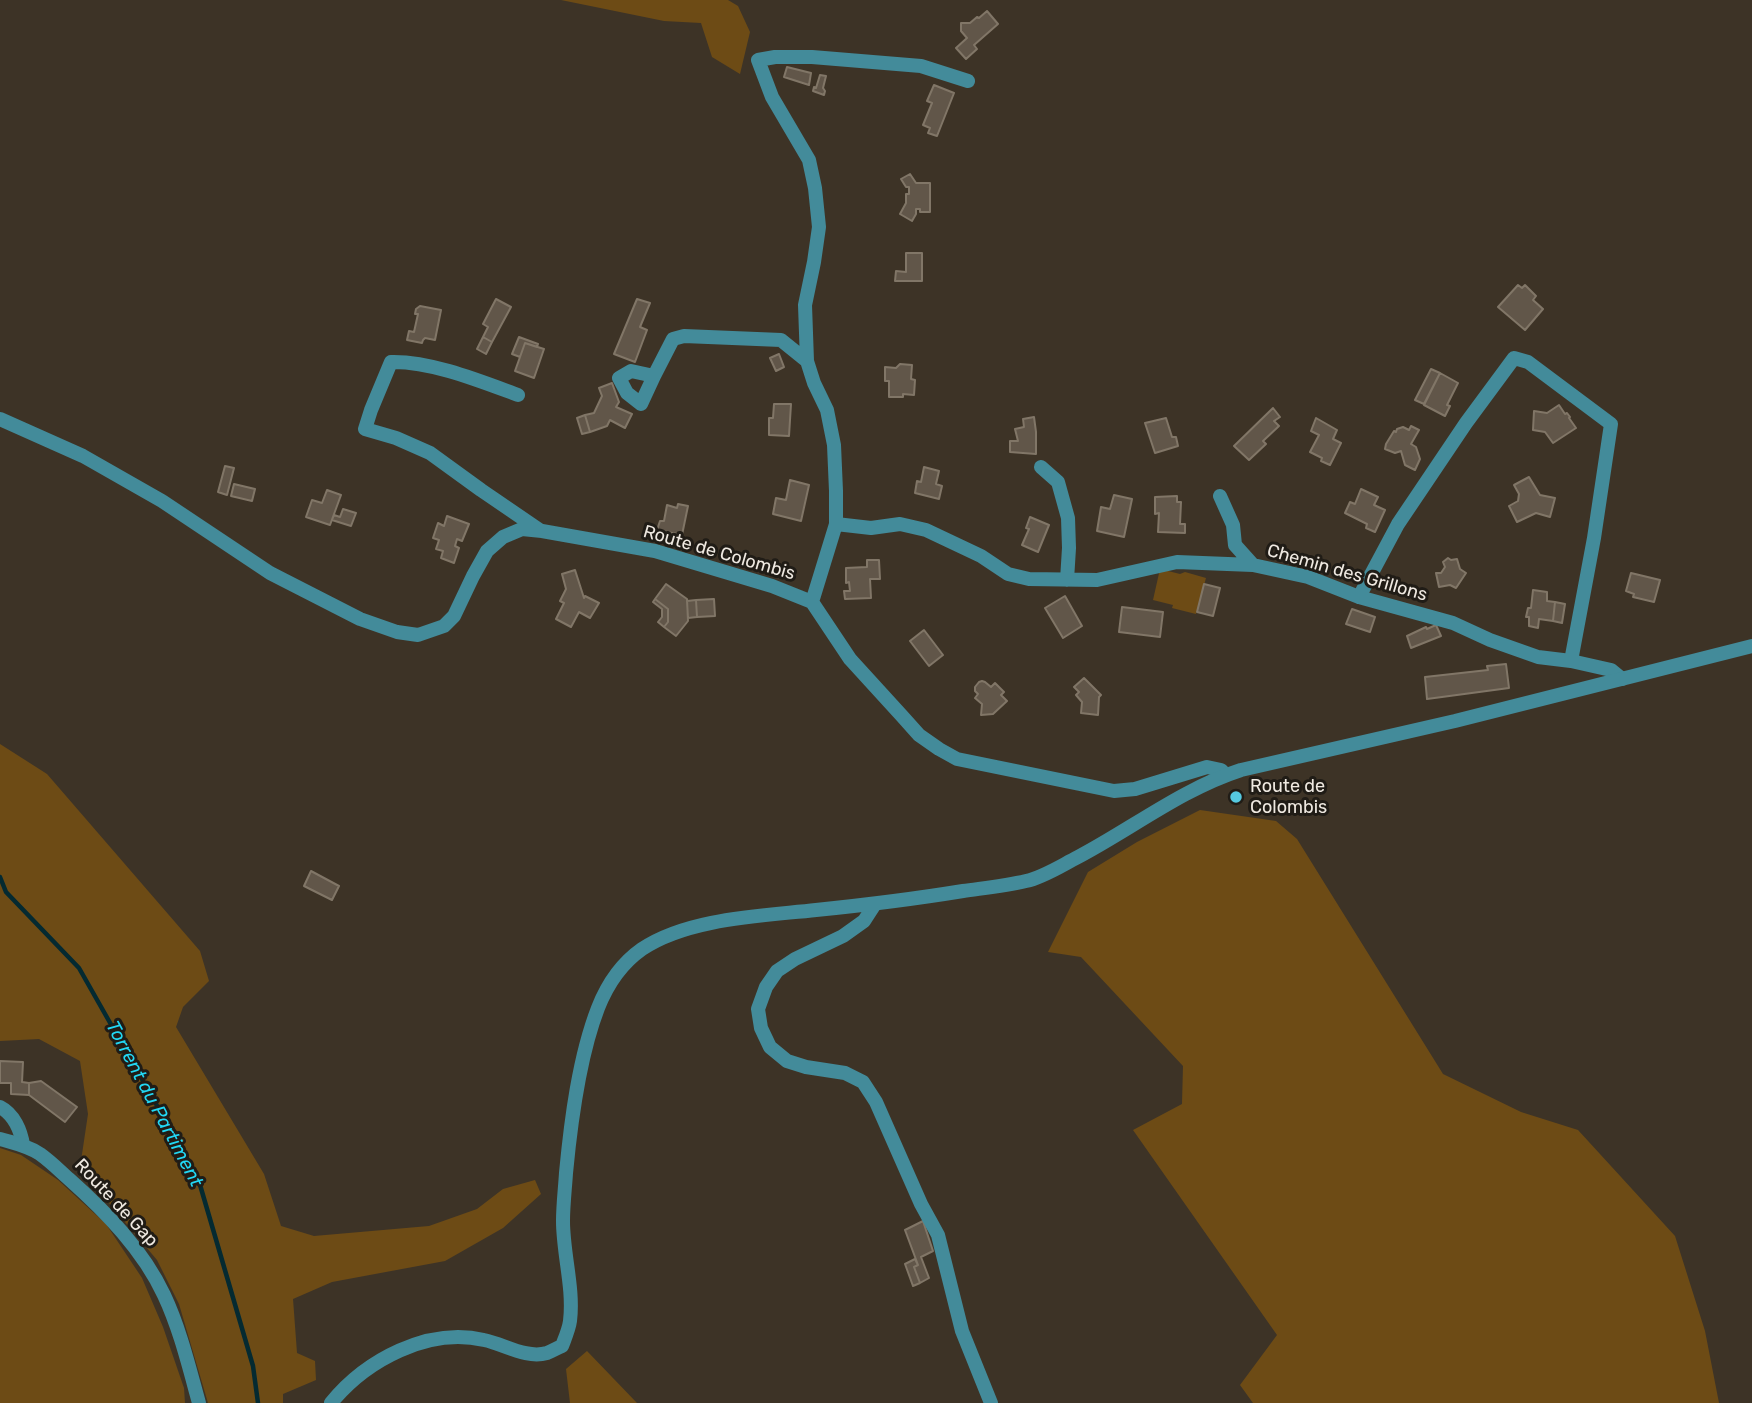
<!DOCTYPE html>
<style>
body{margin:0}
canvas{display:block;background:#3d3326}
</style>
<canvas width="1752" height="1403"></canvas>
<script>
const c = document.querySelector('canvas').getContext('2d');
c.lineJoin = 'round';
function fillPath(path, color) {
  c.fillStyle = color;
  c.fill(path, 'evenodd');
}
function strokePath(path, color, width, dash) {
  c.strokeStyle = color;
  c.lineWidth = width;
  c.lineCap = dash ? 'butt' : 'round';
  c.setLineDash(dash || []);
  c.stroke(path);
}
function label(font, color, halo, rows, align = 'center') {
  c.font = font + ' Rubik,sans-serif';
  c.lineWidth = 6;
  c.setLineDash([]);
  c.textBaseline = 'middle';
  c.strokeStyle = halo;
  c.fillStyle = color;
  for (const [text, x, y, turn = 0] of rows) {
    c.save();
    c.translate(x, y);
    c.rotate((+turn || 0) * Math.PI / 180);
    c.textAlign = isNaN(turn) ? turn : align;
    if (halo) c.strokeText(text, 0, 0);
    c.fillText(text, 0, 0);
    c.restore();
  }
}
fillPath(new Path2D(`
 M561,0H728L738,6L750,32L740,74L712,57L701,23L664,21Z
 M1160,569L1180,574L1185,572L1206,578L1196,614L1172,608L1173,605L1153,600Z
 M0,744L47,774L200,951L209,981L183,1007L176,1027L264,1174L281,1226L314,1236L429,1226L477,1209L503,1189L535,1180L541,1194L503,1228L445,1261L332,1282L293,1299L297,1353L315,1361L316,1380L283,1394V1403H208L179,1304L157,1260L93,1184L81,1161L88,1114L80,1061L39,1039L0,1041Z
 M1200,810L1276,821L1297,839L1443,1074L1521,1112L1578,1130L1675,1236L1705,1331L1719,1403H1253L1240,1385L1277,1335L1133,1130L1182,1104L1183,1066L1081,957L1048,952L1088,872L1137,842Z
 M0,1148L21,1155L58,1180L106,1224L142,1278L163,1327L184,1388L185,1403H0Z
 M587,1351L637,1403H570L566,1369Z`), '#6d4b15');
strokePath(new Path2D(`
 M0,877L6,892L79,968L198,1178L253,1366L258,1403`), '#042a31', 4.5);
const building = new Path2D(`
 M987,11L998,24L974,45L977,49L966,59L956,48L967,38L961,31V23H970L977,17L979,18Z
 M787,67L811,73L809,85L784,77Z
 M820,75L826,76L823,88L825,91L824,95L813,91L814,87L816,88Z
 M934,85L954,93L937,136L928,133L930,128L923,125L932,103L927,101Z
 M910,174L916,183H930V212H920V209H916V214L912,221L900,214L906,203V194H909V187H906L901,179Z
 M906,253H922V281H895L896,271L906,272Z
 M1518,285L1522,288L1525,285L1536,296L1533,300L1543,309L1525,330L1498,307Z
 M496,299L511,307L492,342L483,337L488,327L483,324Z
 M637,299L650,303L640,327L647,330L635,362L614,354Z
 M420,306L441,310L435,340L425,338L423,340L422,343L407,340L409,331L414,332L418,314H415L416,309Z
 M483,337L492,342L486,354L477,349Z
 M519,337L538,344L537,347L525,343L520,357L512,354Z
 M525,343L544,349L534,378L515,371Z
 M779,354L784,367L776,371L770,358Z
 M900,364L912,365L911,379L915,380L914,395L903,394V397H889V381H885V367L896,368Z
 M1431,369L1440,373L1424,404L1415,400Z
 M1440,373L1458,383L1447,405L1450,406L1445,416L1424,405Z
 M612,383L619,402L616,407L632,414L625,428L610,420L607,426L590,432L585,415L594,413L602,396L599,388Z
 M774,404H791L789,436L769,435V418H773Z
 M1559,405L1565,414L1567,413L1570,417L1569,418L1576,428L1553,443L1545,432L1533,430L1534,411L1547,413Z
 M1273,408L1280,417L1274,421L1279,426L1263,441L1266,444L1249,460L1234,446Z
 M585,415L590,432L582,434L577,418Z
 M1034,417L1036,432V454L1010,452V441H1018L1015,429L1024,427L1023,419Z
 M1166,418L1172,437H1176L1178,446L1155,453L1145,423Z
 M1316,418L1337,430L1333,439L1341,443L1330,465L1321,461L1322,458L1310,452L1319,435L1311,431Z
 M1411,426L1419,430L1411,444L1416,447L1420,459L1415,470L1405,465L1401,451L1395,453L1385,449L1386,444L1394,431L1396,432L1397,429L1403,427L1409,430Z
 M225,466L234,468L227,495L218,492Z
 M924,467L939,471L936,484L942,486L939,499L915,493L917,481L921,482Z
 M1529,477L1540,495L1555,498L1550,517L1536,513L1517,522L1509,506L1518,501L1519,494L1514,485Z
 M790,480L809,485L801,521L773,514L776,498L786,500Z
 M234,484L255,489L252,501L231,496Z
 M1361,489L1378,497L1374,505L1385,510L1375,532L1366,528L1367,524L1345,513L1350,502L1355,504Z
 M327,490L341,495L330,525L306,517L312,500L322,503Z
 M1114,495L1132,499L1124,537L1097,531L1101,507L1110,509Z
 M1177,496V502H1181L1180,524H1185V533L1158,532L1159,513L1155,514V497Z
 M678,504L688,506L682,535L657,530L660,521H664L667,505L677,508Z
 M343,509L356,513L351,526L332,520L334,515L340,517Z
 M447,516L469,524L462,541L457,539L455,546L459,548L454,563L441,558L443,551L436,549L439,540L433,538L438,523L444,526Z
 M1030,517L1049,525L1038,552L1022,545L1029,529L1026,528Z
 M1448,558L1451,560L1457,559L1460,569L1466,573L1456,588L1450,585L1439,587L1436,573H1441L1445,567L1443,562Z
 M867,560H879L880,579H870L871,598L845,599L844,591H850L849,582L846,583V568L867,567Z
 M575,570L584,598L585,596L599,603L590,618L579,612L571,627L556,619L564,603L560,601L566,589L562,574Z
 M1631,573L1660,580L1654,602L1633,597L1634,594L1626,591Z
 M666,584L687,599L688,621L676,636L664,627L668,622V609L655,599Z
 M1204,584L1220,588L1213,616L1197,612Z
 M1533,590L1547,592V601L1555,602L1553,621L1539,619L1538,628L1529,626V617H1526L1528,608H1531Z
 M1065,596L1082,626L1063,638L1045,608Z
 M655,599L668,609V622L664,627L658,622L662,617V609L653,602Z
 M714,599L715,616L697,617L696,600Z
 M696,600L697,617L688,618L687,601Z
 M1555,602L1565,604L1562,623L1553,621Z
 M1122,607L1163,612L1160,637L1119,632Z
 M1352,609L1375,617L1370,632L1346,624Z
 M1436,625L1441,636L1411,648L1407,636L1426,627L1427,629Z
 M924,630L943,655L929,666L910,641Z
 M1506,664L1509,688L1427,699L1425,677L1488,670L1487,666Z
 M1084,678L1101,695L1099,697L1098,715L1081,713L1082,702L1076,695L1079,692L1074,687Z
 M982,681L985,682L991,687L995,683L1004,692L1001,695L1007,701L993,714L981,715L982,704L975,698L978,694L975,691V687L979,682Z
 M311,871L339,886L332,900L304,886Z
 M0,1061L23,1062L22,1082L29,1083V1095L11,1094V1083H0Z
 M41,1081L77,1107L65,1122L29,1095V1083Z
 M923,1221L933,1251L921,1257L929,1278L920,1283L914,1267L918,1265L905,1230Z
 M915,1259L918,1265L914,1267L920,1283L913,1286L905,1264Z`);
fillPath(building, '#615649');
strokePath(building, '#817667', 2);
strokePath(new Path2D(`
 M654,376L641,404L627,393L619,378L631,371L654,376L673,339L684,336L781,340L807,361
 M518,395C480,381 431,361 391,362L371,410L365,429L396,438L430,453L481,490L541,531
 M0,419L83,456L162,501L270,573L360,619L397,632L418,635L444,626L454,616L473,576L487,551L503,537L522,529L542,531L655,551L772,586L812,602L850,659L902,716L919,735L939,749L957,759L1114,791L1135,789L1207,767L1221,770L1226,775
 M1041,467L1058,482L1068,518L1069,548L1067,580
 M1220,496L1233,525L1235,545L1253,565
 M836,524L871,528L900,524L926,530L981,556L1008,574L1029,579L1097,580L1177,562L1253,565L1308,577L1359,597L1453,623L1490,640L1538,657L1571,661L1611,670L1622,679
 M1359,597L1398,524L1466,423L1514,358L1528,362L1611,424L1594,538L1571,661
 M812,602L836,524V491L834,445L827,410L814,383L807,361L805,305L814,262L819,227L815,188L809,160L772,97L758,60L775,57H812L921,66L968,81
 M875,904L864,921L843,936L795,959L777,971L766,987L758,1009L761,1028L770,1047L787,1061L806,1067L845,1073L863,1082L876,1102L921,1204L938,1235L962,1331L991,1403
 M0,1107C14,1114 21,1131 23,1145`), '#438b9a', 14);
strokePath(new Path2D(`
 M0,1139C14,1143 28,1146 40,1154C50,1161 60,1171 69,1179C106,1212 143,1250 164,1295C180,1329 189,1367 199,1403
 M331,1403C366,1360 428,1327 484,1340C504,1344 526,1359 547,1353C552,1351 557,1348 562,1346C565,1338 569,1329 570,1321C574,1288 563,1254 563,1221C563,1205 565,1189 566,1173C571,1120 579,1057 598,1008C607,985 622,963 642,949C688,918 762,916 816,910C865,905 914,899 963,891C984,888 1005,886 1026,881C1044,877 1062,865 1078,857C1133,828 1182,789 1241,770L1455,721L1752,646`), '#438b9a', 14);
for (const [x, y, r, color] of [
 [1236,797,7,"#56c9e0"]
]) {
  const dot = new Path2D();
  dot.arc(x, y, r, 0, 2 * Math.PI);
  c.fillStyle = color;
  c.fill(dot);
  strokePath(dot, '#201c16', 2.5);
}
label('18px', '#efe9e1', '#201c16', [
 ["Route de Colombis",719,553,16],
 ["Chemin des Grillons",1347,573,16],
 ["Route de Gap",116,1203,47]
]);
label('18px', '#efe9e1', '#201c16', [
 ["Route de",1250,787],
 ["Colombis",1250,808]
], 'left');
label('italic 19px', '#22d8f5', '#201c16', [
 ["Torrent du Partiment",154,1104,62]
]);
</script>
